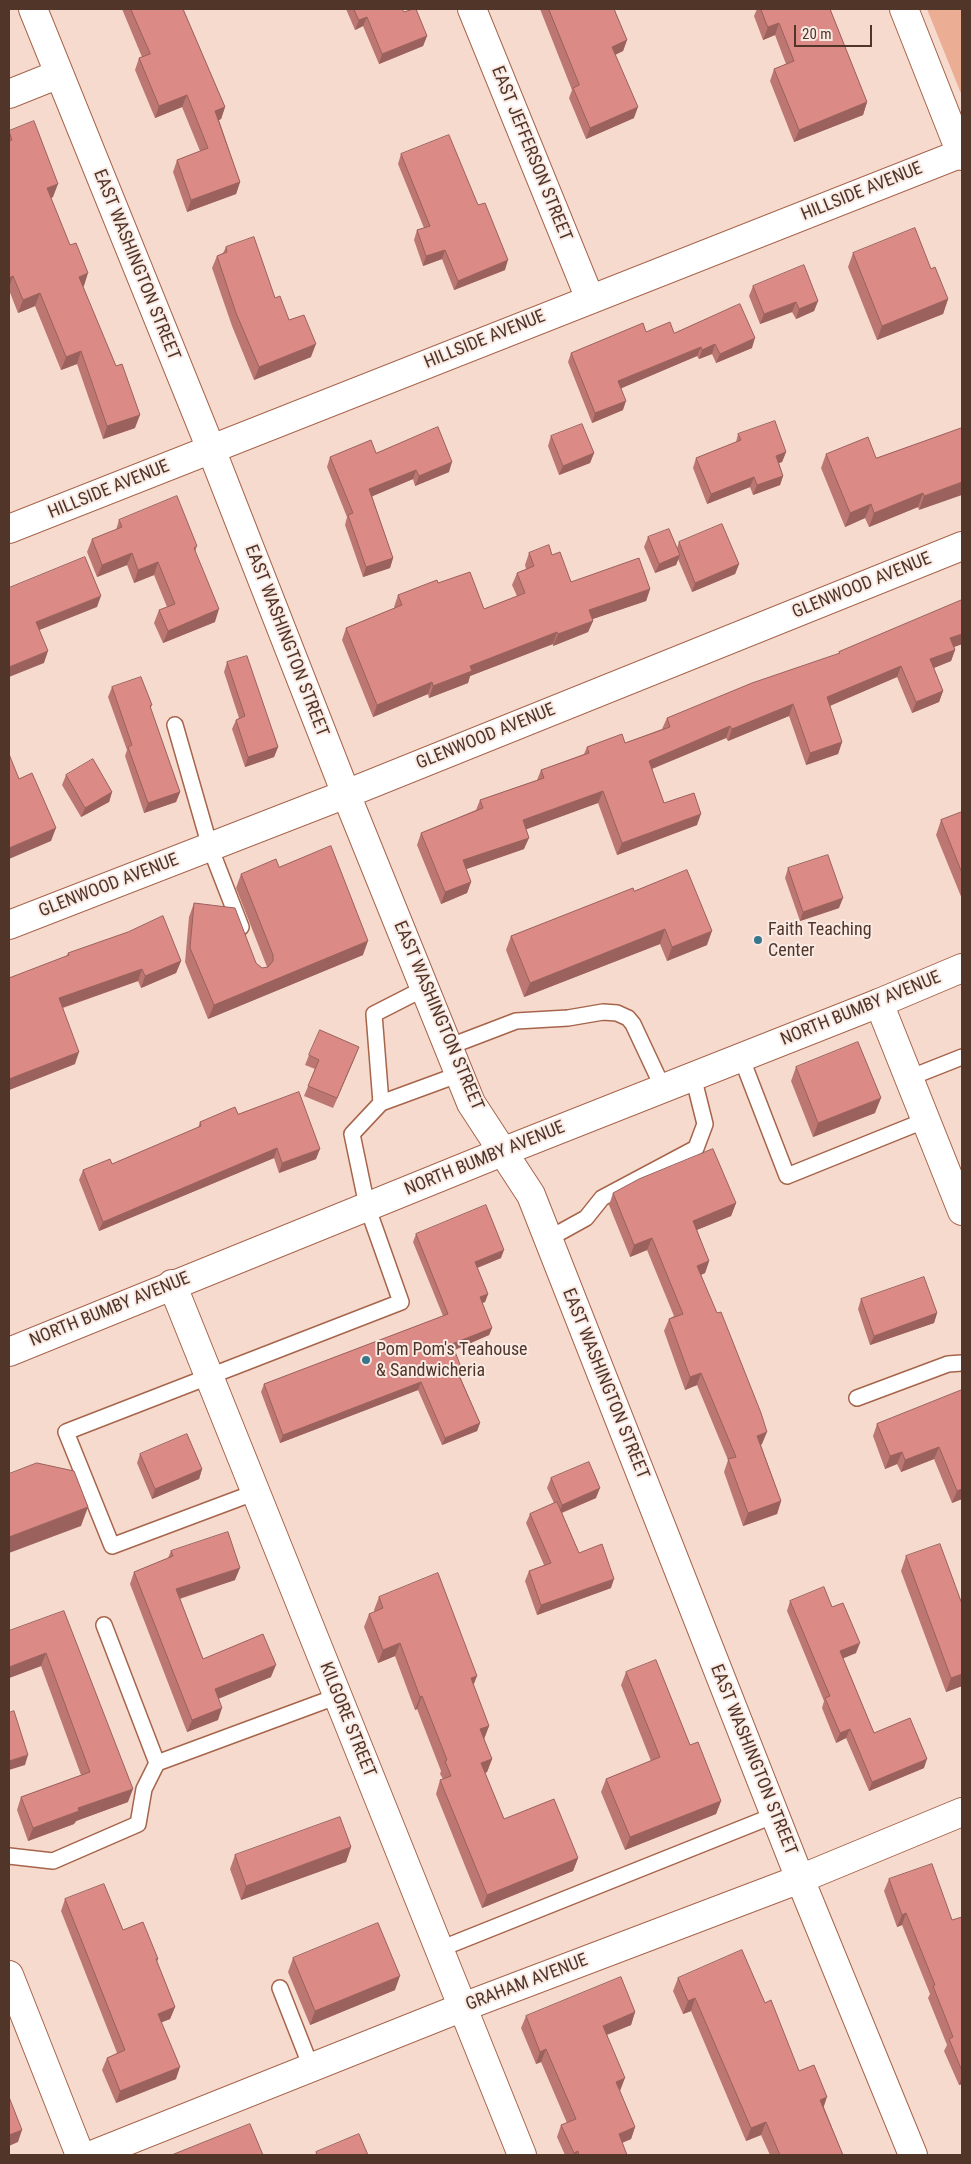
<!DOCTYPE html>
<style>
body{margin:0}
#map{position:relative;width:971px;height:2164px;overflow:hidden;background:#f7dace;font-family:"Roboto Condensed",sans-serif}
canvas{display:block}
.frame{position:absolute;inset:0;border:10px solid #513529;pointer-events:none}
.scale{position:absolute;left:794px;top:25px;width:78px;height:22px;box-sizing:border-box;border:2px solid #513529;border-top:0;padding-left:6px;font-size:15px;line-height:18px;white-space:nowrap;color:#513529;-webkit-text-stroke:4px #f9eae4;paint-order:stroke}
</style>
<div id="map">
<canvas width="971" height="2164"></canvas>
<div class="frame"></div>
<div class="scale">20 m</div>
</div>
<script>
const c = document.querySelector('canvas').getContext('2d');
c.lineJoin = 'round';
function fillPath(path, color) {
  c.fillStyle = color;
  c.fill(path, 'evenodd');
}
function strokePath(path, color, width, dash) {
  c.strokeStyle = color;
  c.lineWidth = width;
  c.lineCap = dash ? 'butt' : 'round';
  c.setLineDash(dash || []);
  c.stroke(path);
}
function label(font, color, halo, rows, align = 'center') {
  c.font = font + ' "Roboto Condensed",sans-serif';
  c.lineWidth = 4;
  c.setLineDash([]);
  c.textBaseline = 'middle';
  c.strokeStyle = halo;
  c.fillStyle = color;
  for (const [text, x, y, turn = 0] of rows) {
    c.save();
    c.translate(x, y);
    c.rotate((+turn || 0) * Math.PI / 180);
    c.textAlign = isNaN(turn) ? turn : align;
    if (halo) c.strokeText(text, 0, 0);
    c.fillText(text, 0, 0);
    c.restore();
  }
}
fillPath(new Path2D(`
 M927,9H962V96Z`), '#ebad93');
const lane = new Path2D(`
 M175,725L210,847L241,927
 M425,988L374,1014L381,1103L460,1074
 M448,1047L516,1021L568,1018L603,1012L617,1013L628,1018L633,1024L663,1088
 M741,1057L787,1176L926,1120
 M909,1078L962,1057
 M548,1239L586,1218L602,1198L696,1148L705,1124L693,1076
 M857,1398L948,1364L962,1363
 M256,1492L112,1546L66,1432L401,1302L367,1206L352,1134L381,1103
 M104,1625L157,1763
 M9,1856L53,1861L138,1824L144,1789L157,1763L338,1696
 M440,1949L775,1815
 M280,1988L311,2067`);
const street = new Path2D(`
 M33,9L211,449L346,794L471,1103L531,1195L800,1879L913,2155
 M472,9L590,299
 M9,94L59,74
 M9,529L962,153
 M9,925L346,794L962,546
 M879,1003L962,1211
 M172,1284L522,2155
 M92,2155L463,2007L800,1879L962,1812`);
const secondary = new Path2D(`
 M904,9L962,156
 M9,1352L502,1152L879,1003L962,968
 M9,1975L80,2155`);
strokePath(lane, '#a6654b', 18);
strokePath(street, '#a6654b', 30);
strokePath(secondary, '#a6654b', 30);
strokePath(lane, '#fff', 15);
strokePath(street, '#fff', 28);
strokePath(secondary, '#fff', 28);
fillPath(new Path2D(`
 M122,9H183L225,107L221,119L219,120L240,182L236,194L187,212L173,172L177,160L200,151L182,107L155,118L135,70L139,58L142,57Z
 M346,9H402L404,12L427,36L423,46L379,64L363,26L355,30Z
 M540,9H614L627,40L623,51L615,55L634,118L586,139L569,98L572,90Z
 M757,9H830L867,102L863,115L794,142L770,81L774,69L786,64L775,35L763,40L754,16Z
 M9,131L53,197L51,198L135,428L103,439L77,364L61,370L35,306L18,313L9,290Z
 M401,154L505,270L454,290L442,259L423,266L414,240L417,230L424,228L398,164Z
 M226,247L275,298L311,357L254,380L232,326L212,268L217,256L223,253Z
 M853,253L931,269L948,299L943,314L877,340L848,267Z
 M753,286L818,301L814,311L796,319L792,312L760,324L749,296Z
 M646,332L674,333L752,348L716,363L712,354L699,359L697,356L621,388L623,410L592,423L568,362L571,353Z
 M962,428L919,510L918,507L869,527L865,518L845,527L821,468L826,454L876,458Z
 M738,434L786,452L782,462L779,463L783,476L780,485L753,495L750,487L707,504L693,468L696,458L736,442Z
 M551,436L594,453L590,463L559,475L548,446Z
 M376,453L449,472L415,486L413,479L372,496L393,558L390,568L363,577L345,525L347,517L327,467L330,457Z
 M119,520L197,546L195,552L215,622L163,643L154,623L159,610L167,607L154,575L134,583L127,565L97,577L87,552L92,539L116,530Z
 M648,537L677,548L679,542L739,564L735,574L692,592L678,559L676,565L655,573L644,547Z
 M529,553L552,555L571,582L650,589L646,601L592,619L593,621L588,632L553,646V644L470,676L468,683L429,698L428,694L373,717L342,640L346,628L395,608L394,607L398,595L438,583L484,609L517,596L512,585L517,573L526,569L525,565Z
 M962,600V644L954,647L955,650L951,661L934,668L943,691L939,702L912,713L897,677L830,706L842,742L838,754L806,765L789,716L728,741L726,738L652,769L664,803L697,825L617,855L598,803L526,829L524,849L466,869L471,882L467,893L441,904L417,845L421,833L476,810L480,800L537,780L541,770L584,754L587,747L625,743L662,729L667,718L839,654V652Z
 M227,662L278,747L274,757L245,767L232,729L236,720L239,718L224,672Z
 M112,687L152,705L150,709L180,792L176,802L144,813L125,756L127,750L108,697Z
 M66,775L112,792L109,802L81,817L62,785Z
 M962,812V899L936,835L941,820Z
 M279,867L363,955L208,1019L185,962L189,917L194,903L256,963L262,968L267,967L236,888L241,874Z
 M788,868L839,908L800,921L785,878Z
 M634,891L707,945L667,961L660,944L524,997L506,950L511,936Z
 M68,953L181,961L176,973L141,988L138,981L63,1008L75,1064L9,1090Z
 M309,1055L355,1057L333,1108L304,1096L315,1069L305,1065Z
 M796,1067L875,1113L813,1137L791,1081Z
 M238,1114L316,1159L279,1173L274,1158L99,1231L79,1180L83,1170L112,1164L198,1128L200,1122Z
 M613,1193L736,1203L731,1216L697,1230L709,1261L705,1273L701,1275L762,1444L761,1445L781,1501L777,1514L743,1526L724,1472L728,1460L697,1385L685,1390L664,1331L669,1319L674,1316L647,1250L630,1257L609,1205Z
 M416,1234L501,1258L477,1268L488,1294L485,1302L482,1303L492,1328L489,1335L455,1350L459,1374L480,1423L477,1431L442,1445L418,1390L280,1443L261,1392L264,1384L443,1316L413,1242Z
 M861,1299L937,1313L934,1323L870,1345L858,1309Z
 M962,1390V1499L952,1503L934,1459L901,1472L897,1464L885,1469L873,1436L877,1424Z
 M140,1454L202,1469L199,1479L152,1499L137,1463Z
 M551,1478L596,1498L562,1513L579,1553L611,1588L537,1615L525,1581L529,1571L544,1565L526,1523L530,1514L554,1503L547,1488Z
 M171,1551L235,1580L180,1599L203,1659L271,1677L219,1698L218,1720L187,1732L130,1584L134,1572L168,1558Z
 M906,1556L962,1686L946,1692L901,1571Z
 M379,1597L474,1686L489,1726L484,1739L492,1759L487,1772L485,1773L504,1819L578,1858L573,1871L482,1908L436,1794L440,1780L443,1779L440,1774L441,1771L417,1709L415,1710L395,1656L378,1663L364,1627L369,1614L375,1612L374,1610Z
 M790,1601L832,1607L856,1653L843,1658L874,1733L924,1768L869,1791L846,1738L836,1743L822,1708L824,1701L787,1611Z
 M64,1611L128,1802L76,1821L74,1824L28,1841L17,1810L21,1797L81,1775L41,1666L9,1678Z
 M626,1672L690,1745L721,1801L716,1814L625,1850L601,1792L606,1779L651,1761L621,1685Z
 M351,1847L346,1862L241,1900L230,1869L235,1855Z
 M889,1879L952,1920L962,1917V2084L959,2085L944,2051L947,2045L928,1998L930,1994L902,1925L897,1927L884,1891Z
 M65,1899L123,1930L158,1959L157,1962L175,2007L170,2019L161,2022L176,2079L116,2103L102,2070L107,2058L117,2053L61,1911Z
 M293,1958L395,1990L310,2025L288,1972Z
 M678,1978L765,2003L799,2071L824,2107L843,2155H770L761,2135L746,2141L691,2011L683,2014L673,1991Z
 M635,2012L631,2025L607,2035L620,2091L635,2127L631,2139L622,2143L627,2155H565L557,2137L561,2125L567,2123L541,2062L536,2064L521,2028L526,2016Z`), '#bd7772');
fillPath(new Path2D(`
 M367,17L363,26L355,30L359,20Z
 M779,23L775,35L763,40L768,27Z
 M427,36L423,46L379,64L382,54Z
 M627,40L623,51L608,58L612,47Z
 M187,95L182,107L155,118L159,106Z
 M867,102L863,115L794,142L799,130Z
 M225,107L221,119L211,124L215,111Z
 M638,107L634,118L586,139L590,128Z
 M240,182L236,194L187,212L191,200Z
 M58,184L53,197L43,201L47,188Z
 M445,250L442,259L423,266L426,256Z
 M508,260L505,270L454,290L458,281Z
 M88,273L84,286L75,290L79,277Z
 M13,276L9,288V278Z
 M40,293L35,306L18,313L23,300Z
 M948,299L943,314L877,340L882,326Z
 M818,301L814,311L796,319L799,309Z
 M796,302L792,312L760,324L764,314Z
 M755,338L752,348L716,363L720,354Z
 M316,344L311,357L254,380L259,367Z
 M715,344L712,354L699,359L702,350Z
 M701,347L697,356L615,391L618,381Z
 M81,351L77,364L61,370L66,357Z
 M626,401L623,410L592,423L595,413Z
 M140,415L135,428L103,439L107,426Z
 M786,452L782,462L773,465L776,456Z
 M594,453L590,463L559,475L563,466Z
 M452,462L449,472L415,486L419,476Z
 M416,470L413,479L366,499L369,489Z
 M783,476L780,485L753,495L757,485Z
 M754,477L750,487L707,504L711,494Z
 M962,482V495L919,510L924,496Z
 M923,493L918,507L869,527L874,513Z
 M871,504L865,518L845,527L850,513Z
 M132,553L127,565L97,577L102,565Z
 M680,555L676,565L655,573L659,564Z
 M393,558L390,568L363,577L366,567Z
 M158,562L154,575L134,583L138,570Z
 M739,564L735,574L692,592L695,583Z
 M650,589L646,601L584,622L589,610Z
 M101,596L97,607L32,633L36,622Z
 M219,609L215,622L163,643L168,631Z
 M593,621L588,632L553,646L558,634Z
 M557,632L553,644L470,676L468,683L429,698L433,686L470,666Z
 M962,634V644L946,650L950,638Z
 M955,650L951,661L926,671L930,659Z
 M48,651L44,663L9,677V667Z
 M901,666L897,677L822,709L827,697Z
 M432,682L428,694L373,717L377,705Z
 M943,691L939,702L912,713L916,702Z
 M793,704L789,716L728,741L732,729Z
 M730,726L726,738L644,772L649,761Z
 M842,742L838,754L806,765L810,753Z
 M278,747L274,757L245,767L248,757Z
 M603,791L598,803L519,832L523,820Z
 M112,792L109,802L81,817L85,808Z
 M180,792L176,802L144,813L148,803Z
 M701,814L697,825L617,855L622,843Z
 M56,828L51,841L9,859V848Z
 M529,838L524,849L458,872L463,860Z
 M471,882L467,893L441,904L445,892Z
 M843,898L839,908L800,921L803,912Z
 M665,929L660,944L524,997L530,983Z
 M712,931L707,945L667,961L672,947Z
 M368,941L363,955L208,1019L214,1005Z
 M181,961L176,973L141,988L145,976Z
 M142,969L138,981L55,1010L59,998Z
 M359,1047L355,1057L333,1108L337,1098Z
 M79,1052L75,1064L9,1090V1079Z
 M881,1098L875,1113L813,1137L818,1123Z
 M277,1148L274,1158L99,1231L103,1222Z
 M320,1149L316,1159L279,1173L282,1163Z
 M736,1203L731,1216L689,1233L693,1221Z
 M652,1238L647,1250L630,1257L634,1245Z
 M504,1250L501,1258L472,1270L475,1262Z
 M709,1261L705,1273L693,1278L697,1266Z
 M488,1294L485,1302L477,1305L480,1297Z
 M937,1313L934,1323L870,1345L874,1336Z
 M492,1328L489,1335L449,1352L452,1344Z
 M461,1367L458,1375L456,1369Z
 M701,1373L697,1385L685,1390L690,1377Z
 M421,1382L418,1390L280,1443L283,1435Z
 M480,1423L477,1431L442,1445L445,1438Z
 M767,1432L762,1444L753,1448L757,1436Z
 M939,1447L934,1459L901,1472L905,1460Z
 M902,1452L897,1464L885,1469L890,1456Z
 M202,1469L199,1479L152,1499L155,1489Z
 M600,1488L596,1498L558,1514L562,1505Z
 M962,1489V1499L952,1503L957,1491Z
 M781,1501L777,1514L743,1526L748,1513Z
 M88,1507L81,1526L9,1553V1537Z
 M240,1568L235,1580L171,1601L176,1589Z
 M614,1579L611,1588L537,1615L541,1605Z
 M400,1643L395,1656L378,1663L383,1650Z
 M860,1643L856,1653L837,1661L840,1651Z
 M46,1653L41,1666L9,1678V1667Z
 M276,1665L271,1677L211,1702L215,1689Z
 M962,1674V1686L946,1692L951,1678Z
 M477,1676L472,1689L471,1678Z
 M422,1696L417,1709L415,1710L420,1697Z
 M222,1708L218,1720L187,1732L192,1720Z
 M489,1726L484,1739L475,1743L480,1729Z
 M850,1729L846,1738L836,1743L840,1733Z
 M28,1755L25,1765L9,1770V1761Z
 M492,1759L487,1772L476,1776L481,1763Z
 M927,1759L924,1768L869,1791L872,1782Z
 M133,1789L128,1802L76,1821L74,1824L28,1841L33,1828L78,1808Z
 M721,1801L716,1814L625,1850L630,1837Z
 M351,1847L346,1862L241,1900L246,1886Z
 M578,1858L573,1871L482,1908L487,1895Z
 M906,1913L902,1925L897,1927L902,1915Z
 M400,1976L395,1990L310,2025L315,2011Z
 M695,1998L691,2011L683,2014L688,2001Z
 M175,2007L170,2019L153,2026L158,2014Z
 M635,2012L631,2025L598,2038L603,2026Z
 M546,2049L541,2062L536,2064L540,2052Z
 M180,2067L176,2079L116,2103L120,2091Z
 M962,2076V2084L959,2085Z
 M625,2078L620,2091L616,2082Z
 M827,2097L823,2109L820,2100Z
 M766,2122L761,2135L746,2141L751,2128Z
 M635,2127L631,2139L614,2146L619,2134Z
 M22,2130L18,2142L9,2146V2135Z
 M578,2151L576,2155H573L574,2153Z`), '#9a615d');
const building = new Path2D(`
 M131,9H183L225,107L215,111L240,182L191,200L177,160L208,148L187,95L159,106L139,58L150,54Z
 M354,9H402L404,12L413,9H416L427,36L382,54L367,17L359,20Z
 M549,9H614L627,40L612,47L638,107L590,128L573,88L579,85Z
 M761,9H830L867,102L799,130L774,69L794,61L779,23L768,27Z
 M34,121L58,184L47,188L70,245L76,243L88,273L79,277L116,366L122,364L140,415L107,426L81,351L66,357L40,293L23,300L13,276L9,278V141L12,140L9,131Z
 M449,135L478,205L485,203L508,260L458,281L445,250L426,256L417,230L430,226L401,154Z
 M915,228L931,269L935,267L948,299L882,326L853,253Z
 M254,237L275,298L280,296L289,320L304,315L316,344L259,367L236,313L217,256L227,252L226,247Z
 M804,265L818,301L799,309L796,302L764,314L753,286Z
 M740,304L755,338L720,354L715,344L702,350L701,347L618,381L626,401L595,413L571,353L643,323L646,332L670,322L674,333Z
 M775,421L786,452L776,456L783,476L757,485L754,477L711,494L696,458L741,440L738,434Z
 M582,424L594,453L563,466L551,436Z
 M438,427L452,462L419,476L416,470L369,489L393,558L366,567L348,515L353,513L330,457L371,440L376,453Z
 M962,428V482L924,496L923,493L874,513L871,504L850,513L826,454L868,437L876,458Z
 M177,496L197,546L194,548L219,609L168,631L159,610L175,604L158,562L138,570L132,553L102,565L92,539L122,527L119,520Z
 M722,524L739,564L695,583L679,542Z
 M669,529L680,555L659,564L648,537Z
 M549,545L552,555L560,552L571,582L639,558L650,589L589,610L593,621L558,634L557,632L470,666L472,671L433,686L432,682L377,705L346,628L402,605L398,595L437,580L438,583L470,572L484,609L525,593L517,573L534,566L529,553Z
 M85,557L101,596L36,622L48,651L9,667V588Z
 M962,600V634L950,638L955,650L930,659L943,691L916,702L901,666L827,697L842,742L810,753L793,704L732,729L730,726L649,761L664,803L694,793L701,814L622,843L603,791L523,820L529,838L463,860L471,882L445,892L421,833L483,808L480,800L544,778L541,770L589,753L587,747L622,734L625,743L670,727L667,718L752,683L840,653L839,652Z
 M247,656L278,747L248,757L236,720L245,716L227,662Z
 M141,677L152,705L150,706L180,792L148,803L128,747L132,745L112,687Z
 M9,754L19,779L32,773L56,828L9,848Z
 M93,759L112,792L85,808L66,775Z
 M962,812V873L941,820Z
 M331,846L368,941L214,1005L190,948L194,903L235,908L256,963L262,968L268,967L273,961V955L241,874L276,859L279,867Z
 M828,855L843,898L803,912L788,868Z
 M687,870L712,931L672,947L665,929L530,983L511,936L633,888L634,891Z
 M163,916L181,961L145,976L142,969L59,998L79,1052L9,1079V978L69,955L68,953L128,932Z
 M320,1030L359,1047L337,1098L308,1086L319,1060L309,1055Z
 M858,1042L881,1098L818,1123L796,1067Z
 M299,1092L320,1149L282,1163L277,1148L103,1222L83,1170L110,1159L112,1164L201,1126L200,1122L235,1107L238,1114Z
 M713,1149L736,1203L693,1221L709,1261L697,1266L717,1313L721,1312L761,1413L767,1432L757,1436L781,1501L748,1513L728,1459L736,1457L701,1373L690,1377L669,1319L683,1314L652,1238L634,1245L613,1193L639,1179Z
 M486,1205L504,1250L475,1262L488,1294L480,1297L492,1328L452,1344L461,1367L456,1369L480,1423L445,1438L421,1382L283,1435L264,1384L448,1314L416,1234Z
 M924,1277L937,1313L874,1336L861,1299Z
 M962,1390V1489L957,1491L939,1447L905,1460L902,1452L890,1456L877,1424Z
 M187,1434L202,1469L155,1489L140,1454Z
 M589,1462L600,1488L562,1505L551,1478Z
 M37,1463L74,1471L88,1507L9,1537V1474Z
 M557,1502L579,1553L602,1544L614,1579L541,1605L529,1571L551,1563L530,1514Z
 M228,1532L240,1568L176,1589L203,1659L263,1634L276,1665L215,1689L222,1708L192,1720L134,1572L173,1556L171,1551Z
 M940,1544L962,1604V1674L951,1678L906,1556Z
 M438,1573L477,1676L471,1678L489,1726L480,1729L492,1759L481,1763L504,1819L554,1799L578,1858L487,1895L440,1780L451,1776L445,1761L447,1760L422,1696L420,1697L400,1643L383,1650L369,1614L383,1608L379,1597Z
 M824,1587L832,1607L843,1603L860,1643L840,1651L874,1733L910,1718L927,1759L872,1782L850,1729L840,1733L825,1698L830,1696L790,1601Z
 M64,1611L133,1789L78,1808L79,1811L33,1828L21,1797L90,1772L46,1653L9,1667V1631Z
 M656,1660L690,1745L698,1742L721,1801L630,1837L606,1779L660,1757L626,1672Z
 M14,1711L28,1755L9,1761V1713Z
 M340,1817L351,1847L246,1886L235,1855Z
 M932,1864L952,1920L962,1917V2071L949,2039L953,2037L933,1986L935,1985L906,1913L902,1915L889,1879Z
 M104,1884L123,1930L143,1922L158,1959H156L175,2007L158,2014L180,2067L120,2091L107,2058L125,2050L65,1899Z
 M378,1923L400,1976L315,2011L293,1958Z
 M742,1950L765,2003L771,2000L799,2071L814,2065L827,2097L820,2100L843,2155H780L766,2122L751,2128L695,1998L688,2001L678,1978Z
 M621,1977L635,2012L603,2026L625,2078L616,2082L635,2127L619,2134L627,2155H579L578,2151L574,2153L561,2125L576,2119L546,2049L540,2052L526,2016Z
 M9,2097L22,2130L9,2135Z
 M250,2124L263,2155H172Z
 M359,2134L368,2155H317L316,2152Z`);
fillPath(building, '#dc8a85');
strokePath(building, '#9a615d', 1);
for (const [x, y, r, color] of [
 [758,940,5,"#38768b"],
 [366,1360,5,"#38768b"]
]) {
  const dot = new Path2D();
  dot.arc(x, y, r, 0, 2 * Math.PI);
  c.fillStyle = color;
  c.fill(dot);
  strokePath(dot, '#f9eae4', 2);
}
label('18px', '#513529', '#f9eae4', [
 ["EAST JEFFERSON STREET",531,154,68],
 ["HILLSIDE AVENUE",862,192,-22],
 ["EAST WASHINGTON STREET",136,265,68],
 ["HILLSIDE AVENUE",485,340,-22],
 ["HILLSIDE AVENUE",109,490,-22],
 ["GLENWOOD AVENUE",862,586,-22],
 ["EAST WASHINGTON STREET",286,641,69],
 ["GLENWOOD AVENUE",486,737,-22],
 ["GLENWOOD AVENUE",109,886,-21],
 ["NORTH BUMBY AVENUE",861,1009,-22],
 ["EAST WASHINGTON STREET",438,1016,67],
 ["NORTH BUMBY AVENUE",485,1159,-22],
 ["NORTH BUMBY AVENUE",110,1310,-22],
 ["EAST WASHINGTON STREET",605,1384,68],
 ["KILGORE STREET",347,1720,68],
 ["EAST WASHINGTON STREET",753,1760,68],
 ["GRAHAM AVENUE",527,1983,-21]
]);
label('18px', '#513529', '#f9eae4', [
 ["Faith Teaching",768,930],
 ["Center",768,951],
 ["Pom Pom's Teahouse",376,1350],
 ["& Sandwicheria",376,1371]
], 'left');
</script>
